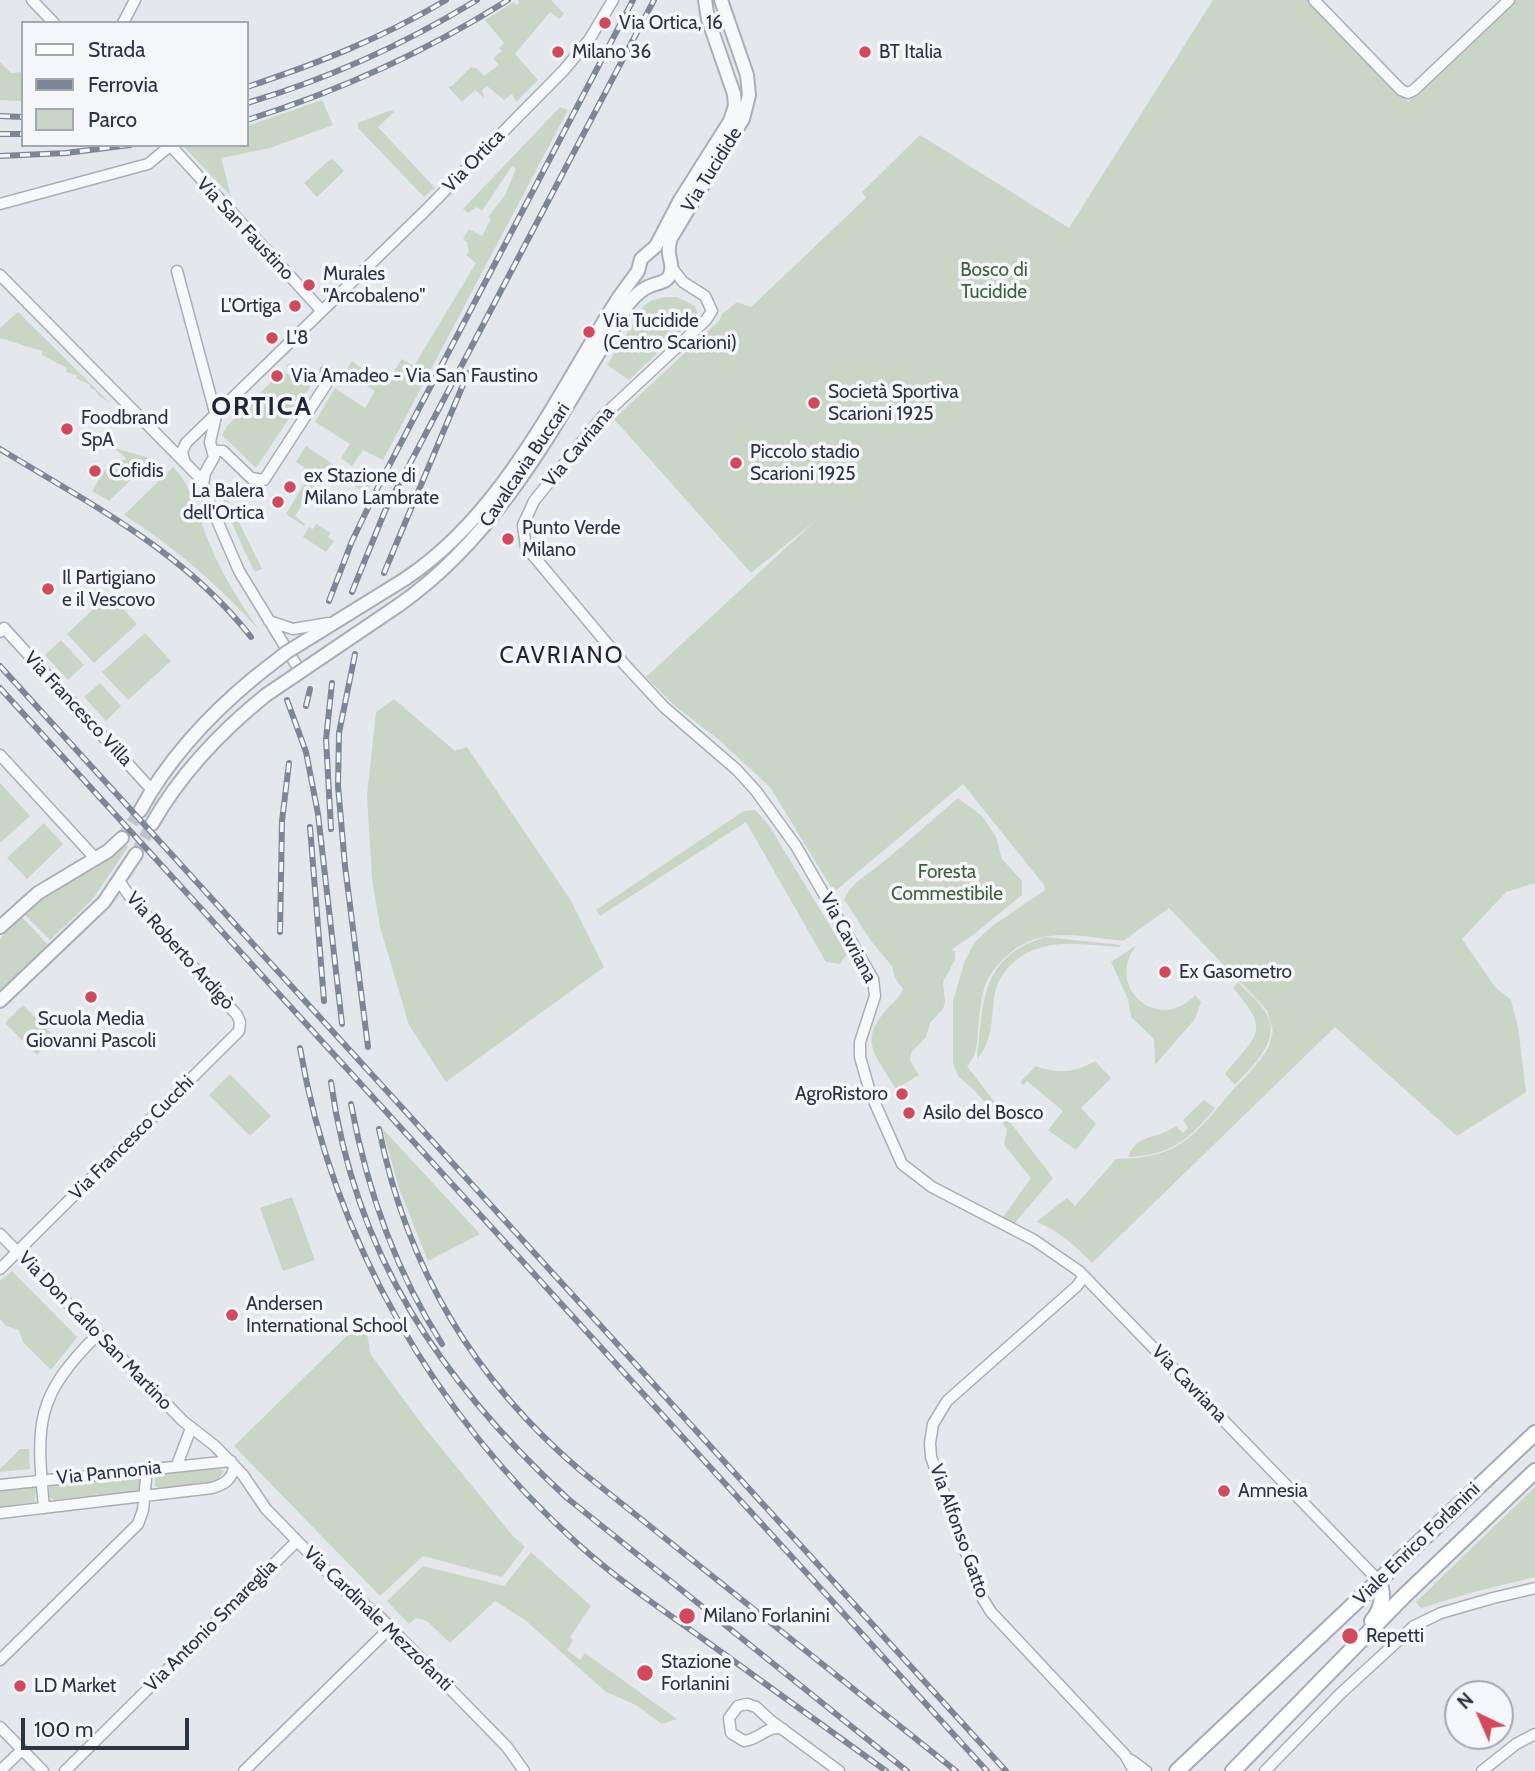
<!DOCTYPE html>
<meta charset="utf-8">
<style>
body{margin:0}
#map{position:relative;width:1535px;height:1771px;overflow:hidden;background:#e4e7ec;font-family:Cabin,sans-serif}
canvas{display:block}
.legend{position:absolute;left:21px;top:21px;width:228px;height:126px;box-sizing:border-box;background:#f4f6f9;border:2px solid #a4a8b1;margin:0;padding:9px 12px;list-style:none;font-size:21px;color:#2b3445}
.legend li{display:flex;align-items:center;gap:14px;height:35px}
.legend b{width:35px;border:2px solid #a4a8b1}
.north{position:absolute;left:1444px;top:1680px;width:70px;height:70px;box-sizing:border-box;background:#f4f6f9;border:2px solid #a4a8b1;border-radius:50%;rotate:316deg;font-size:19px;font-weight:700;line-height:28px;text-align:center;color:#2b3445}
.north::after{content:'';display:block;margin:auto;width:24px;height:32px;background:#d1495b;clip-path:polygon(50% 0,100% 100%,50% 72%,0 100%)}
.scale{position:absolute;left:21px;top:1718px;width:168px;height:32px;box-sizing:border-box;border:4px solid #2b3445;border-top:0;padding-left:9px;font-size:21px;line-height:24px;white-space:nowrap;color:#2b3445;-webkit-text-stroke:5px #f4f6f9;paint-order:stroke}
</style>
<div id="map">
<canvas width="1535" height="1771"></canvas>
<ul class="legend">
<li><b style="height:9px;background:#fff"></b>Strada</li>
<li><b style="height:9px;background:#7d8696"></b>Ferrovia</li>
<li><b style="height:19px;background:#c9d6c5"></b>Parco</li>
</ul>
<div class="north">N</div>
<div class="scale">100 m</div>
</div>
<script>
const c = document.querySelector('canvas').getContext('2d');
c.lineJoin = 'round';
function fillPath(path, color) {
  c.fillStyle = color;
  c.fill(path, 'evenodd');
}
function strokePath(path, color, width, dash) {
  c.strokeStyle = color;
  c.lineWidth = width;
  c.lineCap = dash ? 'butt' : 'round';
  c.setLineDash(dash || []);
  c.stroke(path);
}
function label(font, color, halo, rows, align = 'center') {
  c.font = font + ' Cabin,sans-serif';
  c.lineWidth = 7;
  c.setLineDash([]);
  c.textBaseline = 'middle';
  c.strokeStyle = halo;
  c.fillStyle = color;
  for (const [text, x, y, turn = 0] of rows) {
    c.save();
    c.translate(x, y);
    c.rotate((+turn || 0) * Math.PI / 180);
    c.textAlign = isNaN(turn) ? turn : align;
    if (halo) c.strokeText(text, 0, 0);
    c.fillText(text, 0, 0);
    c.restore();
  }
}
fillPath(new Path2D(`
 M518,0H551L564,14L559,19L550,12L515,54L538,80L516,102L512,94L504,100L487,86L482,90L484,98L475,90L462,102L448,87L452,86L471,67L476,68L484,76L499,65L493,58L502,51L499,48L504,43L485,20L514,2L516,5L519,3Z
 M1213,0H1309L1408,102L1515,0H1535V883L1506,892L1462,939L1495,987L1511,1000L1518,1027L1526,1092L1457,1136L1335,1027L1092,1263C1075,1246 1059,1230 1036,1222L1067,1198L1075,1206L1116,1159C1180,1158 1192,1138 1231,1092C1244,1078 1260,1063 1269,1046L1273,1031L1267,1010L1169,908L1123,941C1083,937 1042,925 1009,954C985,975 982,989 979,1020C977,1037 979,1054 967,1066L1053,1178L1014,1224L1003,1217L1031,1178L1004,1145L1007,1129L976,1092L958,1076L953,1063V1001L965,960L975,942L991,927L1045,890L1044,885L963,784L834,892L770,787L719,740L674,705L646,677L815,521L751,573L614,419L719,321L722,314L737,302L751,307L866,198L862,192L920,135L1069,228Z
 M0,62L11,73L23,72V101L0,100Z
 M322,100L333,125L270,148L221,158L231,196L182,145H247V126Z
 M560,107L568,110L383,460L363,450L352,466L341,458L350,444L315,422L335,388L365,408L375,391L345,372L352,361L384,386L402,359L414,366L476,263L466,255L469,252L467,242L463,239L469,229L482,236L491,219L488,217L505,195L516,169L512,166L482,211L477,207L468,213L463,209Z
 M391,110L394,112L378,127L435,188L424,197L358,128V123Z
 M333,159L344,171L317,197L304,183L328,161Z
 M665,297H677L695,306L698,315L629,380L607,365L644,306L650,301Z
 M18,312L20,314L110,403L98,395L95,390L90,388V385L76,378L77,375L66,372L67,368L42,355V351L0,338V328Z
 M290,363L297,370L293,375L298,379L302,375L309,381L310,387L256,468L222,435L227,426L283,370L289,375L292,372L286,366Z
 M306,446L358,481L361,478L371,484L366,493L325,468L295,516L305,524L304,526L286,514L311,472L296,462Z
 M114,448L150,458L148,463L109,501L92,491L109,464L116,468L119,460H125L126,458Z
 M173,467C194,488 199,519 210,545C223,576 240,603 259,630C218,585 176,548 124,515Z
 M218,480L262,569L255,572C240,543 228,514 217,484Z
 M316,524L331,533L328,537L334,541L326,552L303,537L309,527L313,529Z
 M109,594L137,624L94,663L67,634Z
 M145,633L171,661L128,700L102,672Z
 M61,640L84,665L68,680L45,655Z
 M100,683L121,706L106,721L84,697Z
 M394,699L455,751L467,747L570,899L604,967L446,1082L409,1025L380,927L372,879L367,796L376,712Z
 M0,783L30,816L0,843Z
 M958,798L982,816L996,837L1002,859L1022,881V895L973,935L951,950L955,951V960L943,982L945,1002L943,1009L930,1023L926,1037L911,1053L910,1061L919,1075L896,1089C878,1057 857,1043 886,1010C893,1002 899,999 903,989L895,978L892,966L871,941L844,899C853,881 868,875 883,862C909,841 933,819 958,798Z
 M755,810L768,824L847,954L840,964L826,962L746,822L600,916L596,910L744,811Z
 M44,823L63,844L27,879L7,858Z
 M124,842L128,847L92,900L50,940L25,915C55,887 92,869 124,842Z
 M22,917L48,945L0,990V940L5,932Z
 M1045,937L1121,945L1119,947C1082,945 1046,936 1015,961C1003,971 996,983 994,998C991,1021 993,1041 977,1059C984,1002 979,958 1045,937Z
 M1137,945C1103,986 1159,1035 1195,995L1201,1002L1195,1019L1155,1065L1154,1039L1131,1017L1128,999L1111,962Z
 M1238,982C1246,991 1257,1000 1264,1010C1285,1038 1252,1066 1235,1085L1225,1074C1258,1033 1271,1032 1233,988Z
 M23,1005L55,1037L37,1055L5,1023Z
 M1095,1061L1111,1078L1081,1108L1096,1124L1076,1150L1048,1130L1063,1111L1027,1081L1023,1085L1020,1082L1036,1066C1056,1074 1076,1073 1095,1061Z
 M230,1074L271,1116L250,1136L209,1095Z
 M1204,1100L1215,1108C1190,1139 1170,1156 1128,1157C1137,1133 1156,1140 1176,1126L1183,1133L1188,1128L1183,1120Z
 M382,1128L480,1234L428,1261L399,1188Z
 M292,1197L315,1260L283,1271L260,1208Z
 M12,1271L77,1337L51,1370L23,1342L19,1330L6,1326L0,1319V1281Z
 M364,1319L371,1355L424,1427L513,1536L525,1547L502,1577L423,1556L380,1596L234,1446Z
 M20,1449H29L30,1469L0,1472V1469Z
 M212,1466L224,1471L218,1479L211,1482L159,1488L155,1486V1473Z
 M139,1475L142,1486L139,1491L54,1500L50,1497L49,1488L51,1484Z
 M33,1486L36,1489L35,1502L0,1507V1489Z
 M1535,1487V1577L1474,1592L1421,1608L1416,1602Z
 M531,1552L591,1606L570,1637L573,1640L567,1650L580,1660L585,1653L677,1719L662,1724L636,1705L606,1692L525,1620L495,1601L450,1643L427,1621L416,1618L409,1624L387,1601L423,1566L504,1586Z`), '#c9d6c5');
strokePath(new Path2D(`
 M122,838L140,811
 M136,854L152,824`), '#bfc3cb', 12, [12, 6]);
const minor = new Path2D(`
 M32,0L54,23
 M1314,0L1401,90L1408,93L1414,90L1509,0
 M123,23L135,0
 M170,145L322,311
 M0,204L148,164L170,146
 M672,268L683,282L705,296L712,311L706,320L602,417L534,501L523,525L526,547L625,665L664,707L737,770L756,791L796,846L873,979L875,996L860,1042V1057L870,1092L902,1164L932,1187L1034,1240L1079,1271L1378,1580
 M177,271L216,416
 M0,275L198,476L239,571L300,671
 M214,451H223L251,478L264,480L327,383L326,371
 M185,463L182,452L186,443L425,211L564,70L589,40L613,0
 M203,484L205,473L214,457L210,442L216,416
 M269,621L293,629
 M0,632L4,628L151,789
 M0,755L95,858
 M0,1234L183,1421L215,1446L243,1475L266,1509L345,1590L378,1615L507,1747L524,1771
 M0,1269L239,1031L240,1022L237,1015L131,898L119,881
 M1084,1276L1077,1286L947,1401L933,1424L930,1443L931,1457L983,1599L991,1612L1125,1755L1134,1771
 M177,1465L191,1428
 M0,1485L231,1461
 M44,1508C36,1422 35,1397 98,1334
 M0,1513L212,1488C225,1484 233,1479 234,1465
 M0,1660L138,1524L143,1510L147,1469
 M0,1727L43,1771
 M783,1729C768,1724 759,1740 744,1741L731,1733L729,1718L738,1706L747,1704L756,1707L770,1720L839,1771
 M1131,1760L1146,1771
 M0,1771L22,1750
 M65,1771L297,1541
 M244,1771L390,1628
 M1265,1771L1340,1694L1414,1626L1441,1613L1493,1598L1535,1588
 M1482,1771L1516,1744L1535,1734`);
const tertiary = new Path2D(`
 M405,579C505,512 556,396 619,297L638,271L641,259L656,246L680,200L730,121L735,106L734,94L708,19L705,0
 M399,605C505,531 562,411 628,304C634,297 641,289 650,286C659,282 669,283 671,271C673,259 665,256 671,238L743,119L749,95L747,75L721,0
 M140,811C168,759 209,715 255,677
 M152,824C181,773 220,732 266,695
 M0,927L38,893L108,851L122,838
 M0,1001L104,902L136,854`);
const primary = new Path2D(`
 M1372,1621C1382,1609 1385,1595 1378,1580
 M1177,1771L1535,1433
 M1233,1771L1404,1596L1535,1471`);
strokePath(minor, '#a9aeb7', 13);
strokePath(tertiary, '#a9aeb7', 16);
strokePath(primary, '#a3abb8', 18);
strokePath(minor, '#f7f8fa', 10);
strokePath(tertiary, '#f7f8fa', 12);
strokePath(primary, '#fff', 14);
const rail = new Path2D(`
 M247,87C316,64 383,38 446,0
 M247,103C328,79 405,44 477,0
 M0,116L23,117
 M247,120C339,91 426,52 508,0
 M0,134H23
 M0,156L66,153L130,145
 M0,449C90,504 185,552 251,637
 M384,573L468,373
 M352,592L385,511L654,0
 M329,601L352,541L381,481L633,0
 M355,654L339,733L338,786L345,866L368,1047
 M0,666L1006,1771
 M0,688L987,1771
 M287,700L306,752L318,814L342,1024
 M306,706L310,689
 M310,827L324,1001
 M331,829L326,739L332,683
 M280,932L282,821L289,763
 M300,1048C333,1240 435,1416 579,1545C619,1581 663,1610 706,1641C766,1684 826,1728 886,1771
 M331,1082C355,1256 441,1381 567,1498L907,1771
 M351,1104C367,1190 395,1270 442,1344
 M379,1129C407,1268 473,1379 581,1471L956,1771`);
strokePath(rail, '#7d8696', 6);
strokePath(rail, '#f4f6f9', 3.5, [10]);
const minorBridge = new Path2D(`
 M293,629L329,623`);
const tertiaryBridge = new Path2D(`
 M255,677L287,652L405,579
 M266,695L399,605`);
strokePath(minorBridge, '#a9aeb7', 13, []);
strokePath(tertiaryBridge, '#a9aeb7', 16, []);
strokePath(minorBridge, '#f7f8fa', 10);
strokePath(tertiaryBridge, '#f7f8fa', 12);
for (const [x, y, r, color] of [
 [605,23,7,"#d1495b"],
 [558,52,7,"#d1495b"],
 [865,52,7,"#d1495b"],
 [309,285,7,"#d1495b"],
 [295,306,7,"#d1495b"],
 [589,332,7,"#d1495b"],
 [272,338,7,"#d1495b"],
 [277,376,7,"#d1495b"],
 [814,403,7,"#d1495b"],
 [67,429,7,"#d1495b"],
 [736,463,7,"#d1495b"],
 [95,471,7,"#d1495b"],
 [290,487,7,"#d1495b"],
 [278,502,7,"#d1495b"],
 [508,539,7,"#d1495b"],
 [48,589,7,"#d1495b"],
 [1165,972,7,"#d1495b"],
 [91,997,7,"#d1495b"],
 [902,1094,7,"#d1495b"],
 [909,1113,7,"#d1495b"],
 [232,1315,7,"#d1495b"],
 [1224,1491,7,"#d1495b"],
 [687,1616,9,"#d1495b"],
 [1350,1636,9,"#d1495b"],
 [645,1673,9,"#d1495b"],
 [20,1686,7,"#d1495b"]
]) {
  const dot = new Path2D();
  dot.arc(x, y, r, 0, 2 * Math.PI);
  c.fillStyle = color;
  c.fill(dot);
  strokePath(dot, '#f4f6f9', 2.5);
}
label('19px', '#2b3445', '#f4f6f9', [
 ["Via Ortica, 16",619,23],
 ["Milano 36",572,52],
 ["BT Italia",879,52],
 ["Murales",323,274],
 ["\"Arcobaleno\"",323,296],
 ["L'Ortiga",281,306,"right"],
 ["Via Tucidide",603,321],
 ["(Centro Scarioni)",603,343],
 ["L'8",286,338],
 ["Via Amadeo - Via San Faustino",291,376],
 ["Società Sportiva",828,392],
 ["Scarioni 1925",828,414],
 ["Foodbrand",81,418],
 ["SpA",81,440],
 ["Piccolo stadio",750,452],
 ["Scarioni 1925",750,474],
 ["Cofidis",109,471],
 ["ex Stazione di",304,476],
 ["Milano Lambrate",304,498],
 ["La Balera",264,491,"right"],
 ["dell'Ortica",264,513,"right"],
 ["Punto Verde",522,528],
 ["Milano",522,550],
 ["Il Partigiano",62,578],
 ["e il Vescovo",62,600],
 ["Ex Gasometro",1179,972],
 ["Scuola Media",91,1019,"center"],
 ["Giovanni Pascoli",91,1041,"center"],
 ["AgroRistoro",888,1094,"right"],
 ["Asilo del Bosco",923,1113],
 ["Andersen",246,1304],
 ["International School",246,1326],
 ["Amnesia",1238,1491],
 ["Milano Forlanini",703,1616],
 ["Repetti",1366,1636],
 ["Stazione",661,1662],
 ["Forlanini",661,1684],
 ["LD Market",34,1686]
], 'left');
label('19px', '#2b3445', '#f4f6f9', [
 ["Via Ortica",474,161,-46],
 ["Via Tucidide",712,170,-58],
 ["Via San Faustino",245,229,47],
 ["Via Cavriana",579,447,-50],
 ["Cavalcavia Buccari",525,465,-56],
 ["Via Francesco Villa",78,709,47],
 ["Via Cavriana",848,938,62],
 ["Via Roberto Ardigò",180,951,48],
 ["Via Francesco Cucchi",132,1138,-45],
 ["Via Don Carlo San Martino",95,1331,46],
 ["Via Cavriana",1189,1384,46],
 ["Via Pannonia",109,1473,-6],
 ["Via Alfonso Gatto",959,1531,70],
 ["Viale Enrico Forlanini",1417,1544,-44],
 ["Via Cardinale Mezzofanti",378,1619,44],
 ["Via Antonio Smareglia",211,1626,-45]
]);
label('19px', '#3f6138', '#f4f6f9', [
 ["Bosco di",994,270],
 ["Tucidide",994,292],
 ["Foresta",947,872],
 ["Commestibile",947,894]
]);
c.letterSpacing = '2px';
label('23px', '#1d2536', '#f4f6f9', [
 ["CAVRIANO",562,656]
]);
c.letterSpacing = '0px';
c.letterSpacing = '2px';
label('bold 26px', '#1d2536', '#f4f6f9', [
 ["ORTICA",262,407]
]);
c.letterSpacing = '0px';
</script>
